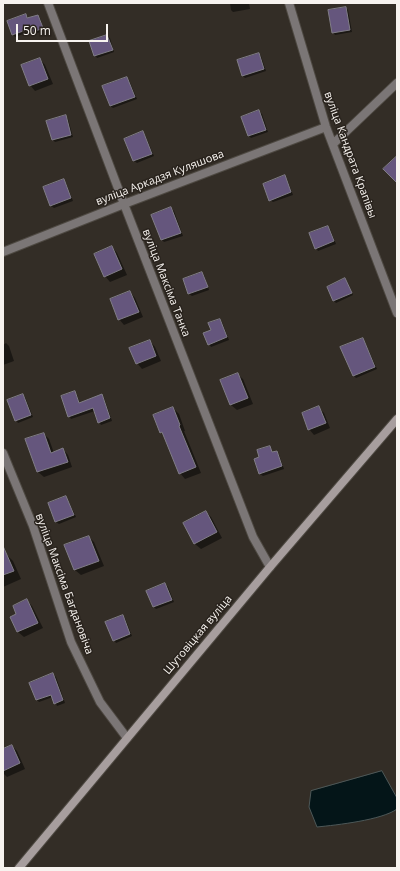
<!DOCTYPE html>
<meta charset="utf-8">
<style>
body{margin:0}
#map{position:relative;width:400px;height:871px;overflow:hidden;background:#332d26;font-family:"Open Sans",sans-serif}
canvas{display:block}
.frame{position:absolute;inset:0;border:4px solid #f7f3ef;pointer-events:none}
.scale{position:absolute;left:16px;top:24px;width:92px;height:18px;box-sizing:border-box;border:2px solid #f7f3ef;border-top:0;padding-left:5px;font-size:12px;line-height:14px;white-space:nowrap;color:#f7f3ef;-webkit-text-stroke:3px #29231d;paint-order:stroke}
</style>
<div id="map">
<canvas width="400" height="871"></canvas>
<div class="frame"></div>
<div class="scale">50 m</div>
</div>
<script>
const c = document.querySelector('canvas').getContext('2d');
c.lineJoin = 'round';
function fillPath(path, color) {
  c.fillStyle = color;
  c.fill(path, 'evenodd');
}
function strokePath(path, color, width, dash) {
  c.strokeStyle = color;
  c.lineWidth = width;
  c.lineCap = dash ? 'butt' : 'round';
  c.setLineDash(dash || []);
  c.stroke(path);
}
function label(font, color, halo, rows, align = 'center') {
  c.font = font + ' "Open Sans",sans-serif';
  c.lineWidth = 3;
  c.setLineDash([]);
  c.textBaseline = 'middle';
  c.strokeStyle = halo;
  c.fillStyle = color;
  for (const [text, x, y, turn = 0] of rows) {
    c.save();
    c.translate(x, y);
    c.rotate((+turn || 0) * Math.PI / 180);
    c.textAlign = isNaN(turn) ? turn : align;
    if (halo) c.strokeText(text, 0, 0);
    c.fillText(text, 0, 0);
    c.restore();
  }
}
const water = new Path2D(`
 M382,771L397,798V809C382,820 337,825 317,827L309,807L311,791Z`);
fillPath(water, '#041518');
strokePath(water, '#4d5858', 1);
fillPath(new Path2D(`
 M230,3H249L250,9L233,12L231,10Z
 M346,8L348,10L352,32L335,35L333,32Z
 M26,15L28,18L37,16L40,18L44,31L34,34L31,31L15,37L13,34Z
 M107,36L110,38L114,52L97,58L95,55Z
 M259,54L261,56L266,71L245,78L243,76Z
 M40,59L45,65L53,84L35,91L30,85Z
 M127,78L129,80L137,99L113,108L110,106L103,87Z
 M259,111L262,114L268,132L251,138L249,136L242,118Z
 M65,116L68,119L73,137L55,142L53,140L47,121Z
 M143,132L145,135L154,156L137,163L134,161L125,139Z
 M284,176L287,179L293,195L273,202L270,200Z
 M64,180L66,183L73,201L54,208L51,206Z
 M171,208L174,211L183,236L164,242L162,240L153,215Z
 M328,227L330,229L336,244L318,251L316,248Z
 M112,247L117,253L127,275L110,282L105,276Z
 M202,273L204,275L209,290L192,296L189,294L184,280Z
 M345,279L347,282L353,295L336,303L334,301Z
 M130,292L135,298L143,317L124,325L119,319Z
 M220,320L222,322L229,340L211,347L209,344L212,331Z
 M362,339L365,342L377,369L356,378L354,376L342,348Z
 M150,341L155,347L161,361L142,369L137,363Z
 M6,343L9,346L14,361L3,365V345Z
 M237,374L243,379L253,404L237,410L231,405L221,380Z
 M74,392L77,395L80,404L101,395L104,398L112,421L101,425L99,422L95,411L71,419L69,416Z
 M23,395L25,397L33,417L18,423L16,420Z
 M173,408L179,414L185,431H184L201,473L185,479L180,473L164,435L161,432Z
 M319,408L324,413L330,428L314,435L309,429Z
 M44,434L49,439L54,453L63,449L68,455L72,467L44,477L38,472L27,440Z
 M270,447L273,453L277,452L279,455L284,469L263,476L260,474L255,460L261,458Z
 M66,497L68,500L76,517L59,524L56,522L49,504Z
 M206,512L211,517L222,538L201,549L195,544L184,523Z
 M89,537L94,542L104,566L81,575L75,570L66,546Z
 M3,553H5L13,561L21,579L3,587Z
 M165,584L168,587L174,602L156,609L154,607Z
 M27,601L32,606L43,628L24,637L18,632L11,617L17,614Z
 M122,616L125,618L132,636L116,643L114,640Z
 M53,674L56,677L65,703L57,706L53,697L39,702L37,700L30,683Z
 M12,746L17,751L25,769L7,777L3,773V750Z`), '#0007');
const building = new Path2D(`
 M346,7L350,30L332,33L328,10Z
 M26,14L27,18L38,15L43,28L31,33L29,29L12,35L7,21Z
 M107,35L113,50L94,56L89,41Z
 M259,53L264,69L242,76L237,60Z
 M40,58L48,79L29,86L21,65Z
 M127,77L135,97L110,106L102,86Z
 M259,110L266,130L248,136L241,117Z
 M66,115L71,135L52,140L46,121Z
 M143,131L152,154L133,161L124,139Z
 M397,156V183L383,169Z
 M285,175L291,192L269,201L263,184Z
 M64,179L71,198L50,206L43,187Z
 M171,207L181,233L161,240L151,215Z
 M328,226L334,241L315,249L309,233Z
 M112,246L122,269L104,277L94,254Z
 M202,272L208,287L188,294L183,279Z
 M345,278L352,293L333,301L327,287Z
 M130,291L139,312L118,320L110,299Z
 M220,319L227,337L208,345L203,333L211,330L208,323Z
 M363,338L375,367L353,376L340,347Z
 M150,340L156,356L136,364L129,348Z
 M238,373L248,398L230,405L220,380Z
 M75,391L79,403L102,394L110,418L98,423L93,408L68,417L61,396Z
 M23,394L31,415L15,421L7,400Z
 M319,406L326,423L308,430L302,413Z
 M173,407L180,425L179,426L196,467L179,474L162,432L160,433L153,415Z
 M44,433L51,453L63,448L68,462L37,472L25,439Z
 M270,446L272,452L277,451L282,466L259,474L254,459L259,457L257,450Z
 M66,496L74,515L55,522L48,503Z
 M206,511L217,532L194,544L183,523Z
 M89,536L99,561L74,570L64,545Z
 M3,546L14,571L3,575Z
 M165,583L172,600L153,607L146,591Z
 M27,599L38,623L17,632L10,617L16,614L13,606Z
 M123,615L130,634L113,641L105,622Z
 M53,673L63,700L54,704L51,695L36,700L29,683Z
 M12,745L20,763L3,771V749Z`);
fillPath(building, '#65567d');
strokePath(building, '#807d86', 1);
const street = new Path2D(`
 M48,3L124,204L253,537L270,567
 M289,3L326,127L397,313
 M333,144L397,83
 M3,252L124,204L326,127
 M3,453L33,526L71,642L100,702L127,738`);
const secondary = new Path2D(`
 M19,868L270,567L397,419`);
strokePath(street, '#4e4942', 10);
strokePath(secondary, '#4e4942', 10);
strokePath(street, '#7b7676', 8);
strokePath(secondary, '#a79e9e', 8);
label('11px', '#f7f3ef', '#29231d', [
 ["вуліца Кандрата Крапівы",350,155,70],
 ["вуліца Аркадзя Куляшова",160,178,-21],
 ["вуліца Максіма Танка",166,283,69],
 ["вуліца Максіма Багдановіча",64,584,70],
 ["Шутовіцкая вуліца",198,635,-50]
]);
</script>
